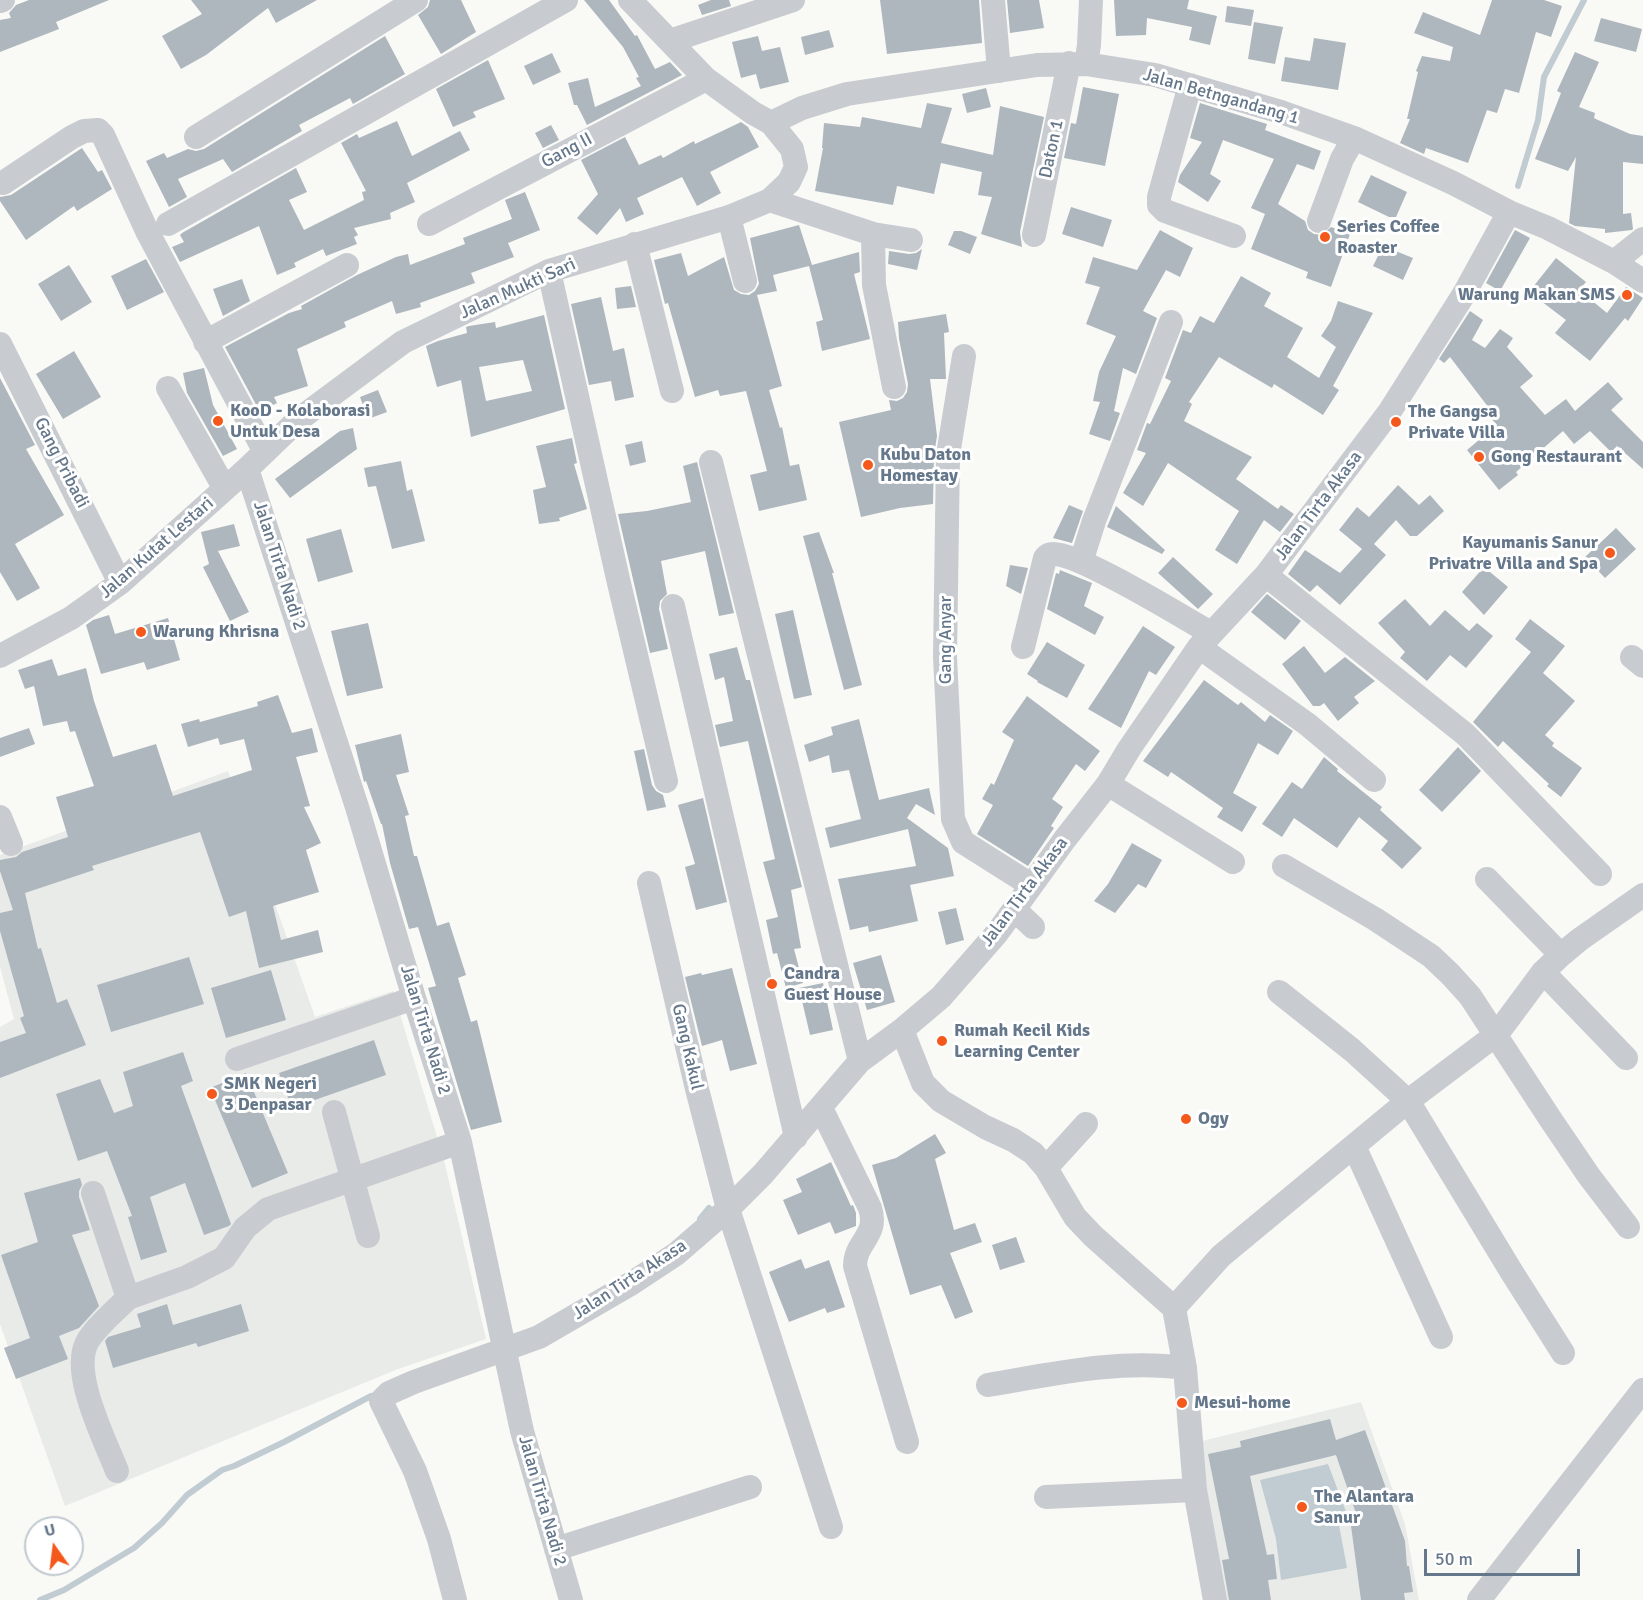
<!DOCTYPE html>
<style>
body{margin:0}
#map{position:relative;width:1643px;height:1600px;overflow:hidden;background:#f9f9f6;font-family:Signika,sans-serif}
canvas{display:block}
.north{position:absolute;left:24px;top:1516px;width:60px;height:60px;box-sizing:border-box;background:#fff;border:2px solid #c1c9d0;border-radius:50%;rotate:346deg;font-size:16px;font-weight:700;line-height:24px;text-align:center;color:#65778a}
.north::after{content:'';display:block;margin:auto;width:21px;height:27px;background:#f4581a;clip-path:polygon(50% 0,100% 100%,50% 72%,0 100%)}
.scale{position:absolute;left:1424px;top:1549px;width:156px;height:27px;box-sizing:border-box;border:3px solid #65778a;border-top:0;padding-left:8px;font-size:18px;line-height:21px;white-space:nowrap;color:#65778a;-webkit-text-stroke:4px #fff;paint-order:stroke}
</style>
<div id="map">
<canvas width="1643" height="1600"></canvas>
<div class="north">U</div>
<div class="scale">50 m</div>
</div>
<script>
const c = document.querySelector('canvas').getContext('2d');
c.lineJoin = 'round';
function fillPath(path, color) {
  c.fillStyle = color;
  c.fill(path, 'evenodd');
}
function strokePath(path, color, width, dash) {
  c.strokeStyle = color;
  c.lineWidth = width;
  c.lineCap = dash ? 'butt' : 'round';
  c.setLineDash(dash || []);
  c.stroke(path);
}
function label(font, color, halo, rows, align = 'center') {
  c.font = font + ' Signika,sans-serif';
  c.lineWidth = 6;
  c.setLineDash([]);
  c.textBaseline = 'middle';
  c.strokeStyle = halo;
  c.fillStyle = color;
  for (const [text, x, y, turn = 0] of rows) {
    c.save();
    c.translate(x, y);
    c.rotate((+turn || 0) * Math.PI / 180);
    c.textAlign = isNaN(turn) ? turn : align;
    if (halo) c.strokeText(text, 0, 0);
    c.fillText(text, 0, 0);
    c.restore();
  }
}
fillPath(new Path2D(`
 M228,771L315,1017L393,991L444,1160L486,1339L398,1369L65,1506L0,1324V1027L14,1019L0,967V855Z
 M1361,1402L1405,1524L1419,1600H1220L1198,1442Z`), '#e9ebe9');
fillPath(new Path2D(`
 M1328,1464L1350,1522L1339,1525L1347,1568L1281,1580L1276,1539L1260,1480Z`), '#c1ccd2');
strokePath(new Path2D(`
 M1518,186L1538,120L1544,77L1584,0
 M700,1219L709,1208
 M40,1600L64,1590L134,1548L162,1523L187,1495L222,1470L234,1466L284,1442L371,1396`), '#c1ccd2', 6);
fillPath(new Path2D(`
 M29,0H109L56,22L59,29L0,52V20L11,18L9,13L16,5Z
 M191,0H317L276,23L268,8L206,55L181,69L162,36L202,14Z
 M430,0H461L476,32L441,54L418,15L428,7Z
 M584,0H609L635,36L637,35L655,69L670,62L682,75L587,125L577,105H574L568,83L588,78L595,107L641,86L636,78L639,77L623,47Z
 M711,0H729L731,6L702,15L698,5Z
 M880,0H979L982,43L887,54Z
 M1007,0H1039L1044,28L1010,33Z
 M1114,0H1189L1187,9L1217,16L1210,45L1189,40L1192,27L1147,18L1146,35L1116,36Z
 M1492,0H1544L1562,6L1551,37L1536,32L1519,93L1505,89L1497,113L1487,110L1468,163L1426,148L1424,154L1400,143L1410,119H1407L1418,72L1416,71L1422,56L1450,61L1453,47L1414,33L1423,12L1480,35Z
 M1227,6L1254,10L1251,26L1225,22Z
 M1601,18L1642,29L1636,52L1594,41Z
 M1254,22L1283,27L1275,64L1248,59Z
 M829,30L834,47L805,55L801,37Z
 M385,36L405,74L353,104L350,98L299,125L302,131L232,172L223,159L178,179L187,197L169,207L146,161L164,153L167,158L188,149L196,151L204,149Z
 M758,36L762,51L780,47L789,82L760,89L756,74L741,78L732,42Z
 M1314,38L1346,43L1338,90L1281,81L1285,57L1310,61Z
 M1575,52L1599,62L1579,107L1595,113L1594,118L1598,120L1630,134L1643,136V164L1623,162V214L1631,213L1633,229L1632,230L1605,233V229L1575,226L1569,223L1576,157L1568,171L1535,159L1561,93L1557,91Z
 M552,53L561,72L533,85L524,66Z
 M488,60L505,99L473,112L476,117L453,127L436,89Z
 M1083,87L1119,94L1105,166L1064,158L1071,123L1076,124Z
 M986,88L991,107L967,113L962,94Z
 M927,103L952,108L941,143L993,155L1000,106L1044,117L1020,232L1022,247L981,234L992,197L978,195L982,172L941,163L934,194L897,186L893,205L815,191L823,148H822L824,123L860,127L862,117L921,128Z
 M1200,103L1267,124L1265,130L1321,151L1314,170L1297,164L1278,204L1305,221L1308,230L1314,234L1322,235L1331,227L1350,234L1331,287L1306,278L1308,272L1251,249L1265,214L1251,208L1274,159L1223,140L1210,174L1221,181L1208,202L1178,182L1180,175L1202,142L1190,138Z
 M397,121L412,156L460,131L470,150L407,183L415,202L390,213L391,219L354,228L358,235L354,237L357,244L326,256L323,249L294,263L296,267L277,275L259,226L180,262L172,247L184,242L180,235L182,233L296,168L307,192L289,200L304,230L364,200L362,192L366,191L341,143L357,134L359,138Z
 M741,122L748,127L759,147L710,172L721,193L697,206L682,177L637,198L644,214L626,222L620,208L597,235L577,218L598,194L581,160L625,137L639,165L661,155L663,158L694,141L695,144Z
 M551,125L559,140L543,148L535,133Z
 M82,148L98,172L102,170L112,189L77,211L74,206L26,240L0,201V197L11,195Z
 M1371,175L1407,192L1396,217H1389L1358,202Z
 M525,192L540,230L508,243L514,257L471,273L475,283L420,303L421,307L396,314L392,301L344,322L346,327L297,349L308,386L274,397L277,403L260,412L225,347L289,313L302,309L301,306L357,275L396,257L408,254L410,265L465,244L463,238L512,219L505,200Z
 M1071,207L1112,220L1103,247L1062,234Z
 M799,225L812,265L859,252L860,272L854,274L870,339L822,351L816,322L823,320L809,266L773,275L777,291L757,295L782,386L769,390L780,428L782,427L790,466L799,464L807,500L759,511L750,475L767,471L746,391L720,396L718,390L695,397L668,303L665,304L654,260L681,253L688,276L724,257L734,290L741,294L749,295L755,291L759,284L750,238Z
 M1160,230L1193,248L1180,277L1166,270L1143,311L1157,318L1136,374L1123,368L1114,411L1120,413L1110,441L1089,434L1100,402L1093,401L1099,372L1116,336L1086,324L1100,287L1085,283L1093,257L1137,270Z
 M1515,230L1530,238L1500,291L1486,283Z
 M954,231H961L977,237L970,254L948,245Z
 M1383,246L1413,258L1403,280L1373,266Z
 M922,249L917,270L888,264L889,251L909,254L916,253Z
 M1556,258L1586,282L1579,290L1607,313L1626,287L1643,298L1628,321L1625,318L1590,361L1555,333L1566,320L1529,292Z
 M146,259L164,292L127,310L111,276Z
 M69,265L92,302L61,321L38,284Z
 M1241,276L1271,293L1264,306L1303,328L1287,357L1319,378L1336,347L1321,336L1331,321L1338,301L1373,313L1333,386L1339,390L1323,415L1274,384L1272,388L1219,357L1189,402L1192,404L1184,421L1252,457L1236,479L1278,509L1281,505L1294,514L1280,532L1264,520L1237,564L1215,550L1239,511L1168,463L1143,506L1123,493L1146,453L1137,450L1147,423L1150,424L1171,381L1165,378L1183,330L1191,333L1200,316L1214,323Z
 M242,279L250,301L223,316L213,289Z
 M631,286L636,307L617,309L615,288Z
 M601,297L613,351L624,348L634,397L615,401L611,381L589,385L571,304Z
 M1470,311L1483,320L1472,340L1485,348L1500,329L1513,338L1507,347L1533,376L1520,387L1545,415L1566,399L1575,411L1608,382L1623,399L1611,410L1643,442V469L1617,446L1611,452L1590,431L1574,444L1563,431L1516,472L1518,475L1499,490L1467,450L1497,425L1488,415L1492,412L1450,357L1444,363L1439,359Z
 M946,314L949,332L944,333L946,379H930L937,436L934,455L933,504L900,508L861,517L839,422L891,410L889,400L897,401L903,398L907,392L908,384L899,339L898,322Z
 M544,315L565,409L471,437L461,380L437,387L426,346L438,341L467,333L466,327L469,326L495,322L496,328ZM523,360L532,391L486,401L479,367Z
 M74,351L101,397L63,419L36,374Z
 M204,368L213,405L237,449L223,456L187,393L183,373Z
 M0,378L35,445L26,449L64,515L15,544L40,588L17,601L0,572Z
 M378,390L387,412L368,419L360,397Z
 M353,428L357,449L290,498L275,479L340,431Z
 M572,438L577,463L574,464L587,509L559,518L560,521L539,524L533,490L546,487L536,446Z
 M642,441L646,462L630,466L625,445Z
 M401,461L407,491L412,489L425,541L392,549L376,486L368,487L364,468Z
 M697,462L734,613L719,616L705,551L661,561L667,594L660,601L659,609L668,649L650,653L618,514L647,511L691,502L683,466Z
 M1398,485L1419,505L1430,495L1444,511L1417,536H1410L1396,520L1374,544L1386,555L1340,605L1317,585L1310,592L1288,574L1305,550L1340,573L1362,549L1339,530L1357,507L1369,517Z
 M1069,505L1083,511L1072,543L1053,538Z
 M1116,506L1165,550L1162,554L1107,527Z
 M234,524L240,546L218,551L249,612L230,621L203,567L209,564L201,532Z
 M1616,528L1636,549L1605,578L1585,557Z
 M341,529L353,572L318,582L306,539Z
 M819,532L834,573H832L862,685L844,690L803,536Z
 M1173,557L1213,594L1198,609L1158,573Z
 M1010,565L1028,568L1021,594L1006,586Z
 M1484,567L1508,587L1484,615L1462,592Z
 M1060,570L1092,583L1084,606L1104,617L1095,635L1047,609L1056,573L1059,574Z
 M1267,594L1301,621L1285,640L1251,612Z
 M1405,599L1430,626L1445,610L1469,631L1477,623L1493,636L1466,668L1450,655L1427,681L1400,658L1405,652L1378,623Z
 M793,610L812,695L794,699L775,614Z
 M109,615L115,634L168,618L180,660L147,670L144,662L101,674L86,625L93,620Z
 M1530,619L1565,646L1543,673L1575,701L1545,735L1554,743L1552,746L1582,768L1561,797L1547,786L1549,784L1503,741L1498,747L1473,722L1531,652L1515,639Z
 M368,623L383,688L347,696L331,631Z
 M1143,626L1175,647L1156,675L1149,671L1121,728L1088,709Z
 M1047,642L1085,665L1067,698L1037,682L1038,681L1027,674Z
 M1304,646L1325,673L1345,657L1375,681L1354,697L1359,703L1338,721L1324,703L1320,706H1313L1282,664Z
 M737,647L746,680H750L802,887L791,890L801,948L794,949L803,983L786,988L777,953L773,954L766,920L778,917L763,862L775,859L748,741L720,747L715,725L733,721L724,677L715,680L709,654Z
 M52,659L58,676L86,668L94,701L113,757L156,744L173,796L252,770L244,739L220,745L218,738L188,747L181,724L199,719L200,722L258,706L257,702L278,695L292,733L312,728L318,752L296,757L310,806L304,807L321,843L306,850L319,892L273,906L281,940L318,930L323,952L259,968L246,911L229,917L200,832L92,866L94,870L25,893L38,949L41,948L57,1003L67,999L86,1045L0,1078V1042L26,1033L20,1018L24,1016L0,931V913L13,910L0,871V860L16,857L22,852L68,837L56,797L94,786L75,731L70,732L67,721L43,726L34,686L25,689L18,670Z
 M1204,680L1238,705L1241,702L1265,722L1270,715L1293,731L1278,755L1258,743L1233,793L1257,807L1242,832L1217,817L1223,808L1171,772L1168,777L1143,761Z
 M1027,696L1100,751L1085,771L1076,764L1052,799L1063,807L1051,826L1054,828L1028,866L977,834L993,805L982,799L991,783L994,785L1014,740L1002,732Z
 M859,719L879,800L929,788L935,815L916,804L907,818L948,848L954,876L910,885L918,921L869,932L868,926L850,930L838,879L916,866L908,829L830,848L825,828L861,819L849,770L832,773L829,755L809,762L804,745L833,735L831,727Z
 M29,728L35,744L0,757V738Z
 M401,734L409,772L396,775L409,815L405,816L414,856H417L437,926L449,922L466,975L458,978L471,1022L477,1020L502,1122L471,1130L428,988L436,986L418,927L409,929L390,863L382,824H381L366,781L364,782L355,745Z
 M1458,747L1481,771L1442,812L1419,790Z
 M644,749L652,785L656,791L663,795L666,807L647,811L634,751Z
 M1324,757L1338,769L1337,771L1382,807L1380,810L1422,848L1402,869L1381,850L1388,841L1359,817L1337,848L1294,818L1282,837L1262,824L1292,782L1302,789Z
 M703,798L727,902L696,910L685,867L695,864L678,805Z
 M1132,843L1162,860L1146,888L1138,884L1115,913L1094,901L1108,884Z
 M956,908L964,940L946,945L938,912Z
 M881,955L895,1002L867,1010L853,963Z
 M189,957L204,1004L111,1032L97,985Z
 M732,968L757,1064L730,1071L722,1040L702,1046L685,977L701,973L702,975Z
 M271,970L286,1020L226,1038L211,988Z
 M823,983L833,1030L810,1035L799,988Z
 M374,1040L386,1075L292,1108L279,1073Z
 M183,1052L193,1081L181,1086L231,1224L229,1226L204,1235L185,1183L150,1197L167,1252L141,1260L128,1217L132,1216L107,1151L78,1161L56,1094L100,1079L114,1113L133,1106L123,1072Z
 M246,1073L288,1173L252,1188L210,1088Z
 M935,1134L946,1153L935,1159L954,1230L975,1223L982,1242L950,1253L973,1312L955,1319L941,1285L910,1295L872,1165L896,1158Z
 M831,1162L851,1206L853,1205L856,1213V1226L835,1234L830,1222L798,1235L783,1200L802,1192L796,1179Z
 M80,1178L82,1185L79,1191V1197L90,1230L72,1235L99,1306L79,1328L59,1336L68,1359L16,1379L4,1348L30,1338L1,1255L38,1242L24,1193Z
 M1016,1237L1025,1262L1000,1270L992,1245Z
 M801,1259L805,1269L829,1260L845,1307L827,1313L825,1308L789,1322L769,1272Z
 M167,1304L173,1325L241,1304L249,1331L198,1347L196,1343L113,1368L105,1341L108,1337L141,1327L137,1314Z
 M1330,1419L1336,1440L1365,1430L1405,1541L1407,1566H1409L1413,1592L1404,1593L1405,1600H1361L1351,1526L1360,1525L1336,1455L1250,1476L1267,1555L1274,1554L1277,1579L1268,1580L1271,1600H1229L1222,1560L1229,1559L1208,1454L1241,1447L1240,1441Z`), '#aeb7be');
strokePath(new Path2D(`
 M993,0L999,71
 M0,1L3,0
 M670,41L793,0
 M1086,64L1089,45L1091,0
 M1190,85L1159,197V205L1165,211L1234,236
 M771,123L802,108L847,94L1037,65L1086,64L1155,75L1281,112L1354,138L1453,183L1509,212L1548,228L1614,262L1643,281
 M196,137L416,0
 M3,183L72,137L84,131L98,130L103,135L147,231L265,452
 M770,200L873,234L911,240
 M729,217L745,281
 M1319,221L1342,159L1354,138
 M168,224L566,0
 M429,224L706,79
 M873,234L874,285L894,387
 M1034,235L1069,63
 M635,244L672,391
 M1614,262L1643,239
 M549,271L618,579L666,781
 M205,342L347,265
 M0,344L120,583
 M964,356L948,455L945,657L953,819L963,842L1031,885
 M168,388L225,489
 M711,462L860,1061
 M247,469L357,807L414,998L460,1142L522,1431L571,1600
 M1081,562L1094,521L1171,322
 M1266,575L1465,734L1600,874
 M673,606L796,1137
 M1023,647L1045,558C1048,555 1048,554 1053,554C1080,553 1182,617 1211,633
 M1199,647L1307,724L1374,780
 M0,656L71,618L120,583L247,469L298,420L403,342L549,271L729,217L770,200L789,182L796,167L792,149L771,123L753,113L706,79L630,0
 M1632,657L1643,666
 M1108,784L1233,862
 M0,817L11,844
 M1284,866L1375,919L1431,956L1450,974L1470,996L1551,1120L1589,1176L1628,1227
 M1487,879L1561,955
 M649,883L697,1089L728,1209L831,1527
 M1014,909L1033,927
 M1543,972L1626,1058
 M1279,992L1352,1050L1408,1101L1511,1271L1563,1353
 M902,1030L923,1083L941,1101L985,1127L1013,1140L1033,1153L1046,1168L1075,1217L1093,1236L1174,1308L1185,1368L1195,1490L1215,1600
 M237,1059L414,998
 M821,1108L870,1208C879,1236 855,1241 855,1266L907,1442
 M334,1112L368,1236
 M1354,1146L1441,1337
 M1046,1168L1086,1124
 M93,1193L128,1298C115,1311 99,1324 89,1339C68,1369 105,1440 117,1471
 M128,1298L187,1277L224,1258L245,1228L268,1209L460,1142
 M1174,1308L1221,1256L1408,1101L1497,1034L1543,972L1561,955L1579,940L1643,895
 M988,1385C1053,1374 1119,1359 1185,1368
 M1046,1497L1195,1490
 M556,1549L750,1487
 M455,1600L439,1539L415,1471L381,1401L389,1393L414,1382L539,1337L632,1283L676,1254L728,1209L763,1174L860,1061L902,1030L941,997L997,933L1065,839L1108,784L1129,749L1199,647L1266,575L1390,411L1464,294L1509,212
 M1479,1600L1643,1390`), '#c8ccd0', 24);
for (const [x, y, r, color] of [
 [1325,237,6,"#f4581a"],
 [1627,295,6,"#f4581a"],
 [218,421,6,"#f4581a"],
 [1396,422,6,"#f4581a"],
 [1479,457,6,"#f4581a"],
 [868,465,6,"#f4581a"],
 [1610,553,6,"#f4581a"],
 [141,632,6,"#f4581a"],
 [772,984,6,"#f4581a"],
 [942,1041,6,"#f4581a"],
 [212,1094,6,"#f4581a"],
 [1186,1119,6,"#f4581a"],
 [1182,1403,6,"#f4581a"],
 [1302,1507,6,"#f4581a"]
]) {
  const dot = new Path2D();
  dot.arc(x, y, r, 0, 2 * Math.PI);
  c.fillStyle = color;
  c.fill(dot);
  strokePath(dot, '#fff', 2);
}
label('18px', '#65778a', '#fff', [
 ["Jalan Betngandang 1",1221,97,16],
 ["Daton 1",1052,149,-78],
 ["Gang II",567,151,-28],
 ["Jalan Mukti Sari",518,289,-24],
 ["Gang Pribadi",61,463,63],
 ["Jalan Tirta Akasa",1319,506,-53],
 ["Jalan Kutat Lestari",157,548,-41],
 ["Jalan Tirta Nadi 2",279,566,72],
 ["Gang Anyar",946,640,-90],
 ["Jalan Tirta Akasa",1025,892,-53],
 ["Jalan Tirta Nadi 2",425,1030,73],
 ["Gang Kakul",687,1047,77],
 ["Jalan Tirta Akasa",630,1280,-33],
 ["Jalan Tirta Nadi 2",542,1501,74]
]);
label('bold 18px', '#65778a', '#fff', [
 ["Series Coffee",1337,227],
 ["Roaster",1337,248],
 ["Warung Makan SMS",1615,295,"right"],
 ["KooD - Kolaborasi",230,411],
 ["Untuk Desa",230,432],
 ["The Gangsa",1408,412],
 ["Private Villa",1408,433],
 ["Kubu Daton",880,455],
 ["Homestay",880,476],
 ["Gong Restaurant",1491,457],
 ["Kayumanis Sanur",1598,543,"right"],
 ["Privatre Villa and Spa",1598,564,"right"],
 ["Warung Khrisna",153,632],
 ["Candra",784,974],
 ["Guest House",784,995],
 ["Rumah Kecil Kids",954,1031],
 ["Learning Center",954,1052],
 ["SMK Negeri",224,1084],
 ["3 Denpasar",224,1105],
 ["Ogy",1198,1119],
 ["Mesui-home",1194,1403],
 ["The Alantara",1314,1497],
 ["Sanur",1314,1518]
], 'left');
</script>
